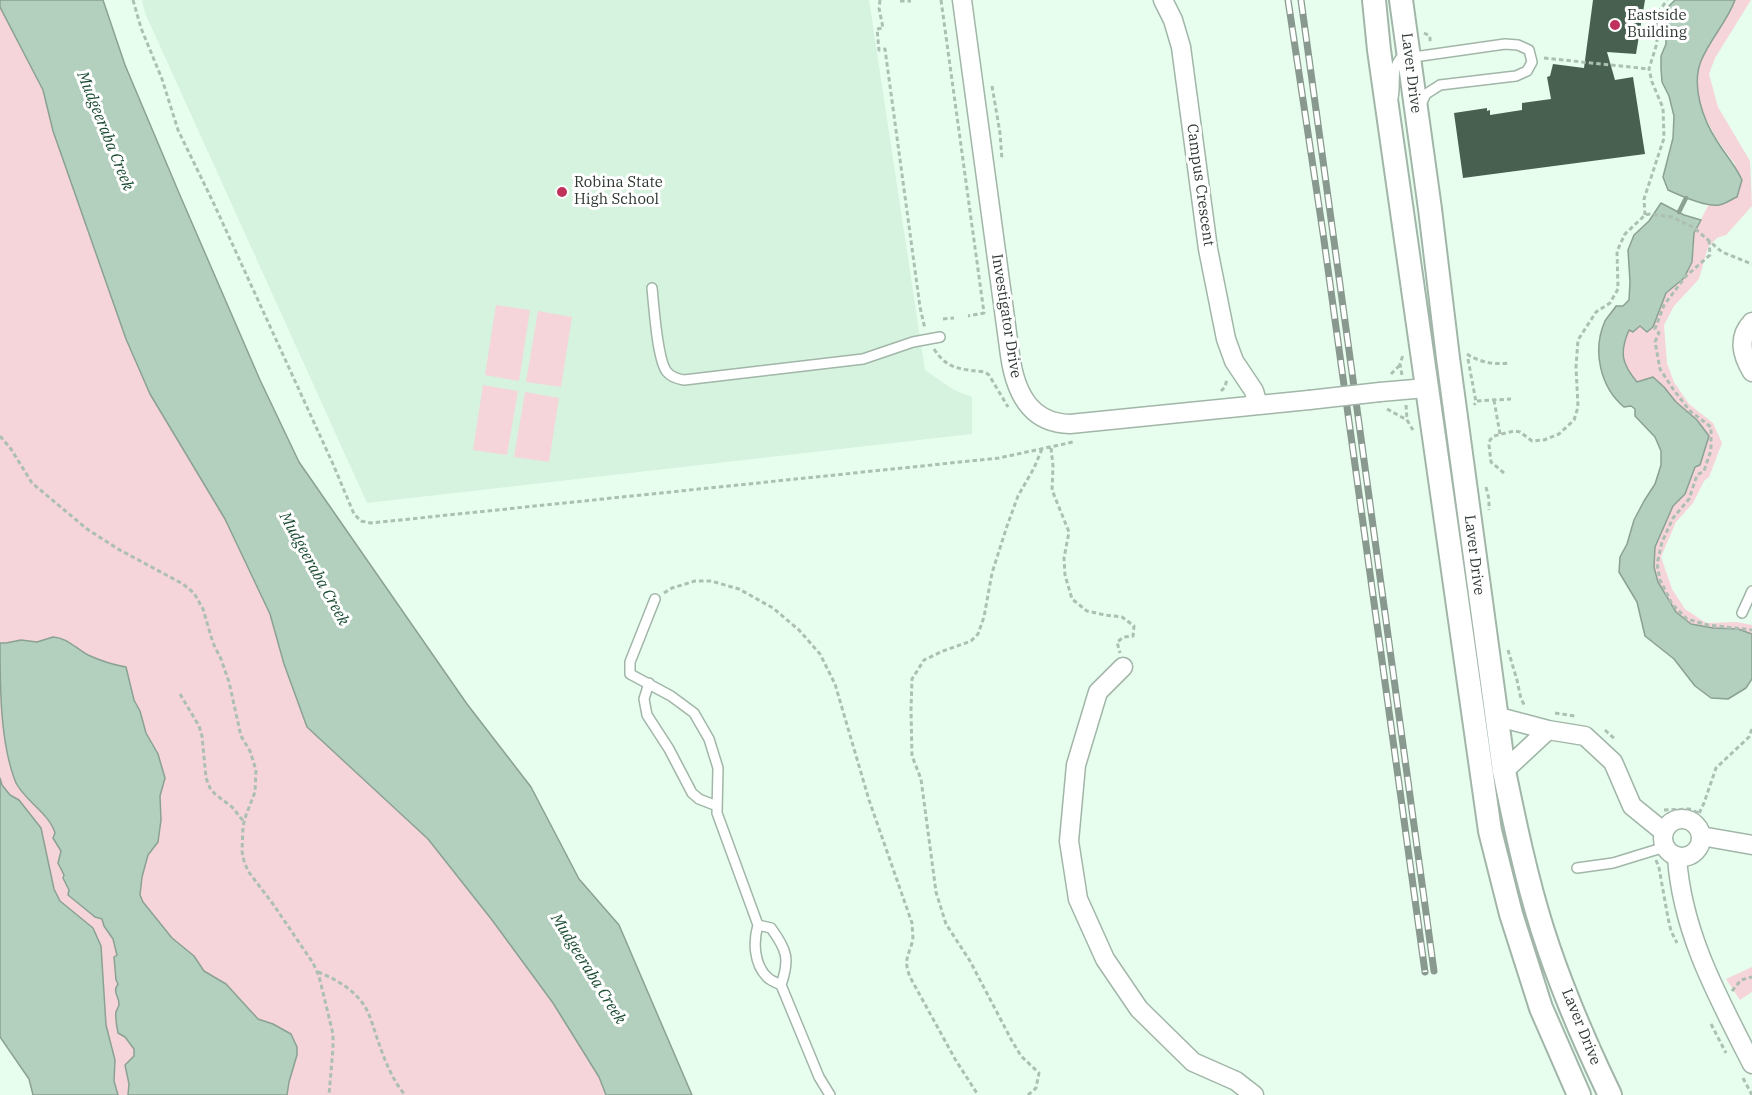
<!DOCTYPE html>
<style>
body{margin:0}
canvas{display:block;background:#e7feee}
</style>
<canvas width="1752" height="1095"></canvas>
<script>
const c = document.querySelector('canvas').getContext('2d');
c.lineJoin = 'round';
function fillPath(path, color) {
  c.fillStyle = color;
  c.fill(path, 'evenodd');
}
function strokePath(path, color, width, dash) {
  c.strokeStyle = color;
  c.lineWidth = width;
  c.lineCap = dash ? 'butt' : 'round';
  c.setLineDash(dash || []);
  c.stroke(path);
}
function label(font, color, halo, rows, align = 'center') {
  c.font = font + ' "IBM Plex Serif",serif';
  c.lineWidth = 6;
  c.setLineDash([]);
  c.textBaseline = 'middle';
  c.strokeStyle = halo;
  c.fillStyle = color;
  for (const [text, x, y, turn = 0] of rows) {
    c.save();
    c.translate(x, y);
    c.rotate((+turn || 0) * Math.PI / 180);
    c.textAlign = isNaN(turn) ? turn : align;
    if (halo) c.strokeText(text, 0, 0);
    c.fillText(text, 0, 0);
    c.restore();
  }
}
fillPath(new Path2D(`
 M142,0H869L925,370L954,390L972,397V434L367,503L145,13Z`), '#d6f3df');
fillPath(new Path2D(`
 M1735,0H1751L1715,58L1709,74L1718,107L1750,161L1752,206L1726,235L1717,238L1708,247L1699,279L1674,306L1664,325L1667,363L1674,382L1689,404L1713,423L1722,443L1709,477L1704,481L1693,503L1676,522L1661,557L1672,589L1685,609L1706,623L1737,622L1752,625V634L1738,629L1713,628L1691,624L1676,612L1658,582L1654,567L1655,548L1673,506L1685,494L1695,467L1697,420L1676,402L1664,387L1654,378L1637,382C1622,364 1619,353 1629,330L1640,326L1653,327L1666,293L1684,278L1694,249V233L1709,204L1719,205L1735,164C1714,137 1687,97 1701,61C1709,39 1726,22 1735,0Z
 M0,7L43,90L53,131L94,244L190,461L225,519L270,614L284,664L307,727L428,839L492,920L553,1003L599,1077L606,1095H54L0,905Z
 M496,305L530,310L519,381L485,375Z
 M538,311L572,317L561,387L526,382Z
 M483,385L518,391L507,455L473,450Z
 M525,392L559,398L549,462L514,457Z
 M1752,967V992L1740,1000L1726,979Z`), '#f5d5d9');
const water = new Path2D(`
 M0,0H103L125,65L179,193L260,380L299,462L467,704L531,787L579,879L619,925L692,1095H606L599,1077L553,1003L492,920L428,839L307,727L284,664L270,614L225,519L150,394L126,339L53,131L43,90L0,7Z
 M1675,0H1735C1727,22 1710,39 1701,61C1691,86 1703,120 1717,141C1726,156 1734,163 1742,180L1737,197C1732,199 1725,204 1719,205C1705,207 1681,196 1668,190L1663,177L1673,138L1674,116L1669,96L1662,82L1661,69V56L1666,44V22L1669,6Z
 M1661,203L1684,215L1701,220L1694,233L1692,262L1684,278L1666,293L1653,327L1647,332L1640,326L1633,332L1629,330C1619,353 1622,364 1637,382L1653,377L1664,387L1676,402L1697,420L1709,436L1700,465L1695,467L1685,494L1673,506L1655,547L1654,567L1658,582L1676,612L1691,624L1713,628L1738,629L1752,634V679L1746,688L1728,699L1711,698L1695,686L1674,659L1645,636L1637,602L1619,572L1620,557L1627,544L1634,520L1644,501L1655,484L1661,465V451L1655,437L1635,416V409L1631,406L1624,407C1600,387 1592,350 1605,321C1608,316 1613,311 1616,306H1623L1629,300L1630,282L1628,250L1634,235L1649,221Z
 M53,637C68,638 75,648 88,655C99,660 114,665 126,667L134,700L140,711L146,733L158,754L165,778L160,796L161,820L158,842L148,855L142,877L140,895L143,902L172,938L194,956L204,971L226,984L258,1019L273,1024L291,1034L297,1047V1055L289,1082L287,1095H128L129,1084L125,1065L134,1056V1049L125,1037L118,1033C117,1027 115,1018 116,1012C117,1009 119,1007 119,1004C119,996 112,992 118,984L116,980L114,957L117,955L113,939L104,926L102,919L95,917L68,895L69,890L63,878L64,875L58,863L61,851L53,838L55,833C49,813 26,802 16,783C0,744 0,686 0,643H6L21,640L37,642Z
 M0,778L2,785L10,795L19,800L41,828L54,889L60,901L93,928L101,946L106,1025L115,1060L114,1081L118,1095H33L29,1079L0,1037Z`);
fillPath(water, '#b3cfbd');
strokePath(water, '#8ba193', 1.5);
strokePath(new Path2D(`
 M1679,212L1686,198`), '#8ba193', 4.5);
fillPath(new Path2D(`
 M1593,0H1645L1636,54L1607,52L1615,80L1633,77L1645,154L1463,178L1454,113L1487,108V111L1490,110V115L1522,110V103L1551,99L1547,77L1550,76L1553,64L1584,68Z`), '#476050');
const service = new Path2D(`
 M1393,98C1396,85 1391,70 1400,59L1505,44L1518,45L1529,50L1532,62L1527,71L1516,76L1440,85L1426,94L1420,106
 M652,288C654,306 657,360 667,372C671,377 678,379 684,380L863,359L913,342L940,337
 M655,599L630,662V674L671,696L694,713L709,739L718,768L717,813L758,925C753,942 754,964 767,977C771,981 777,983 781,985L819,1077L830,1095
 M1742,613L1752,591
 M649,683L644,699L647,715L669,749L692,793L699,799L717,806
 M1577,868L1613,863L1665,847
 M758,925L771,928C787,950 790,959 781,985`);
const minor = new Path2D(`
 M962,0L1010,355C1015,391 1029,423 1070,424L1309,400
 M1163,0L1173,20L1181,47L1208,249L1226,339L1234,361L1254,391L1258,405
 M1752,322C1737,338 1742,355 1752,372
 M1380,392L1426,388
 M1123,667L1098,692L1076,765L1069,841L1078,899L1105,959L1139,1009L1193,1062L1236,1081L1254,1095
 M1495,716L1548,730L1585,736L1613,762L1632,806L1664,832
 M1504,771L1548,730
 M1663 838a19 19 0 1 1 38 0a19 19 0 1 1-38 0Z
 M1701,836L1752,845
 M1677,857C1682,933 1718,997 1752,1064`);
const tertiary = new Path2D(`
 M1374,0L1379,50L1490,831L1511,914L1541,1008L1579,1095
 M1401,0L1430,209L1448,358L1504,771C1515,824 1526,877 1542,928C1560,985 1584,1041 1610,1095`);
strokePath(service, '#a1b6a8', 12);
strokePath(minor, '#a1b6a8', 21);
strokePath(tertiary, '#a1b6a8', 26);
strokePath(new Path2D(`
 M133,0L141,28L162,79L178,130L214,204L333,464L354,514L361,521L371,523L999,458L1073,442
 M880,0L879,8L883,28L877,29L879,50L885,49L920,307L925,329
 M941,0L984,313L968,316
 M900,1H911
 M1424,33L1430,36V44
 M1544,58L1649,69
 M992,86L1000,133L1002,160
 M1645,215L1644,199L1664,138L1663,108L1652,82L1649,69L1657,43L1656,16L1667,0
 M1709,240L1710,255L1686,276L1664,305L1655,329L1659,333L1655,342L1660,369L1673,389L1690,411L1711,427V450L1704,471L1697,475L1689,499L1673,518L1662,542L1657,564L1660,580L1672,604L1687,619L1708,625L1752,630
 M943,319L954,318
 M934,349C948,371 963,369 985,372L989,375L1008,407
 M1467,354C1479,362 1494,365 1509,363
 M1468,359L1476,402L1474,405
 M1391,374L1401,364
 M1402,375L1400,364L1403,355
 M1221,391L1225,387L1227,379
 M1494,400L1500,434
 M1477,401L1511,399
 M1406,405L1407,420L1413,430
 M1387,409L1407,420
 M0,436L11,449L32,483L87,529L118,549L183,584L194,593L203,609L213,643L221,659L229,682L241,736L250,751L256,770L255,792L246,815L243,826L242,851L244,861L248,871L273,904L313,963L319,976L333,1034V1048L329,1095
 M1051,448L1053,466L1052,490L1069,532L1064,558L1065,575L1072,599L1087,611L1105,615L1122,617L1134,626L1133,636L1124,637L1117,642L1120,653
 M1504,473L1491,462L1489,445L1490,440L1494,436L1514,431L1520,432L1532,441L1544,440L1559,434L1574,420L1578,407L1576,367L1578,340L1596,312L1610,303L1618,289L1617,251L1625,234L1645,215L1650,214L1672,217L1693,227L1722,252L1752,264
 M1486,487L1489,499V510
 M664,593L672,588L695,581H711L739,589L773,608L799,630L820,654L835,684L869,800L912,923C912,929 914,937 912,943C907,959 904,961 910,977L955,1059L978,1095
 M1508,650L1517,680L1521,699L1525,706
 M180,694L199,726L202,736L206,778L210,788L215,794L232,807L244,822
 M1555,713L1575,716
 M1605,730L1616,740
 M1664,810L1689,809L1699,813
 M1696,820L1704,803L1716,768L1749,737L1752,729
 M1656,860L1659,868L1668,918L1671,931L1677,943
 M318,972C333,978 350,987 361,1001C369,1011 372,1023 376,1035C383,1056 391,1078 405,1095
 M1732,991L1741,980L1752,977
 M1711,1024L1726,1053
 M1743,1078L1752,1095
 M1028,1095L1036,1088L1039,1073L1021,1056L1012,1041L970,961L946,924L936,892L921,779L912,756L911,710L912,679L924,660L943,651L971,641L978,634L984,617L992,573L1007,526L1018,496L1034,468L1042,449`), '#acbfb2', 3, [4.5, 3]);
strokePath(service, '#fff', 9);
strokePath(minor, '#fff', 18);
strokePath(tertiary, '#fff', 22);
const rail = new Path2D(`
 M1288,0L1323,233L1425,972
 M1301,0L1434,971`);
strokePath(rail, '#8a998f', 7);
strokePath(rail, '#fff', 4.5, [14]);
const minorBridge = new Path2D(`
 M1309,400L1380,392`);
strokePath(minorBridge, '#a1b6a8', 21, []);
strokePath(minorBridge, '#fff', 18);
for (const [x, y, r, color] of [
 [1615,25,6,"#c0325c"],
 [562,192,6,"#c0325c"]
]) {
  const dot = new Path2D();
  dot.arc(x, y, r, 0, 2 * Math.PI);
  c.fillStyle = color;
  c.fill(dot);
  strokePath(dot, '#fff', 2);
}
label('15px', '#2e3731', '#fff', [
 ["Eastside",1627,16],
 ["Building",1627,33],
 ["Robina State",574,183],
 ["High School",574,200]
], 'left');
label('15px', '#2e3731', '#fff', [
 ["Laver Drive",1411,73,83],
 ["Campus Crescent",1200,185,82],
 ["Investigator Drive",1006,316,81],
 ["Laver Drive",1474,555,83],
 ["Laver Drive",1581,1027,68]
]);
label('italic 16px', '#1a4b31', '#fff', [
 ["Mudgeeraba Creek",105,131,68],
 ["Mudgeeraba Creek",314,569,61],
 ["Mudgeeraba Creek",588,969,58]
]);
</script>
